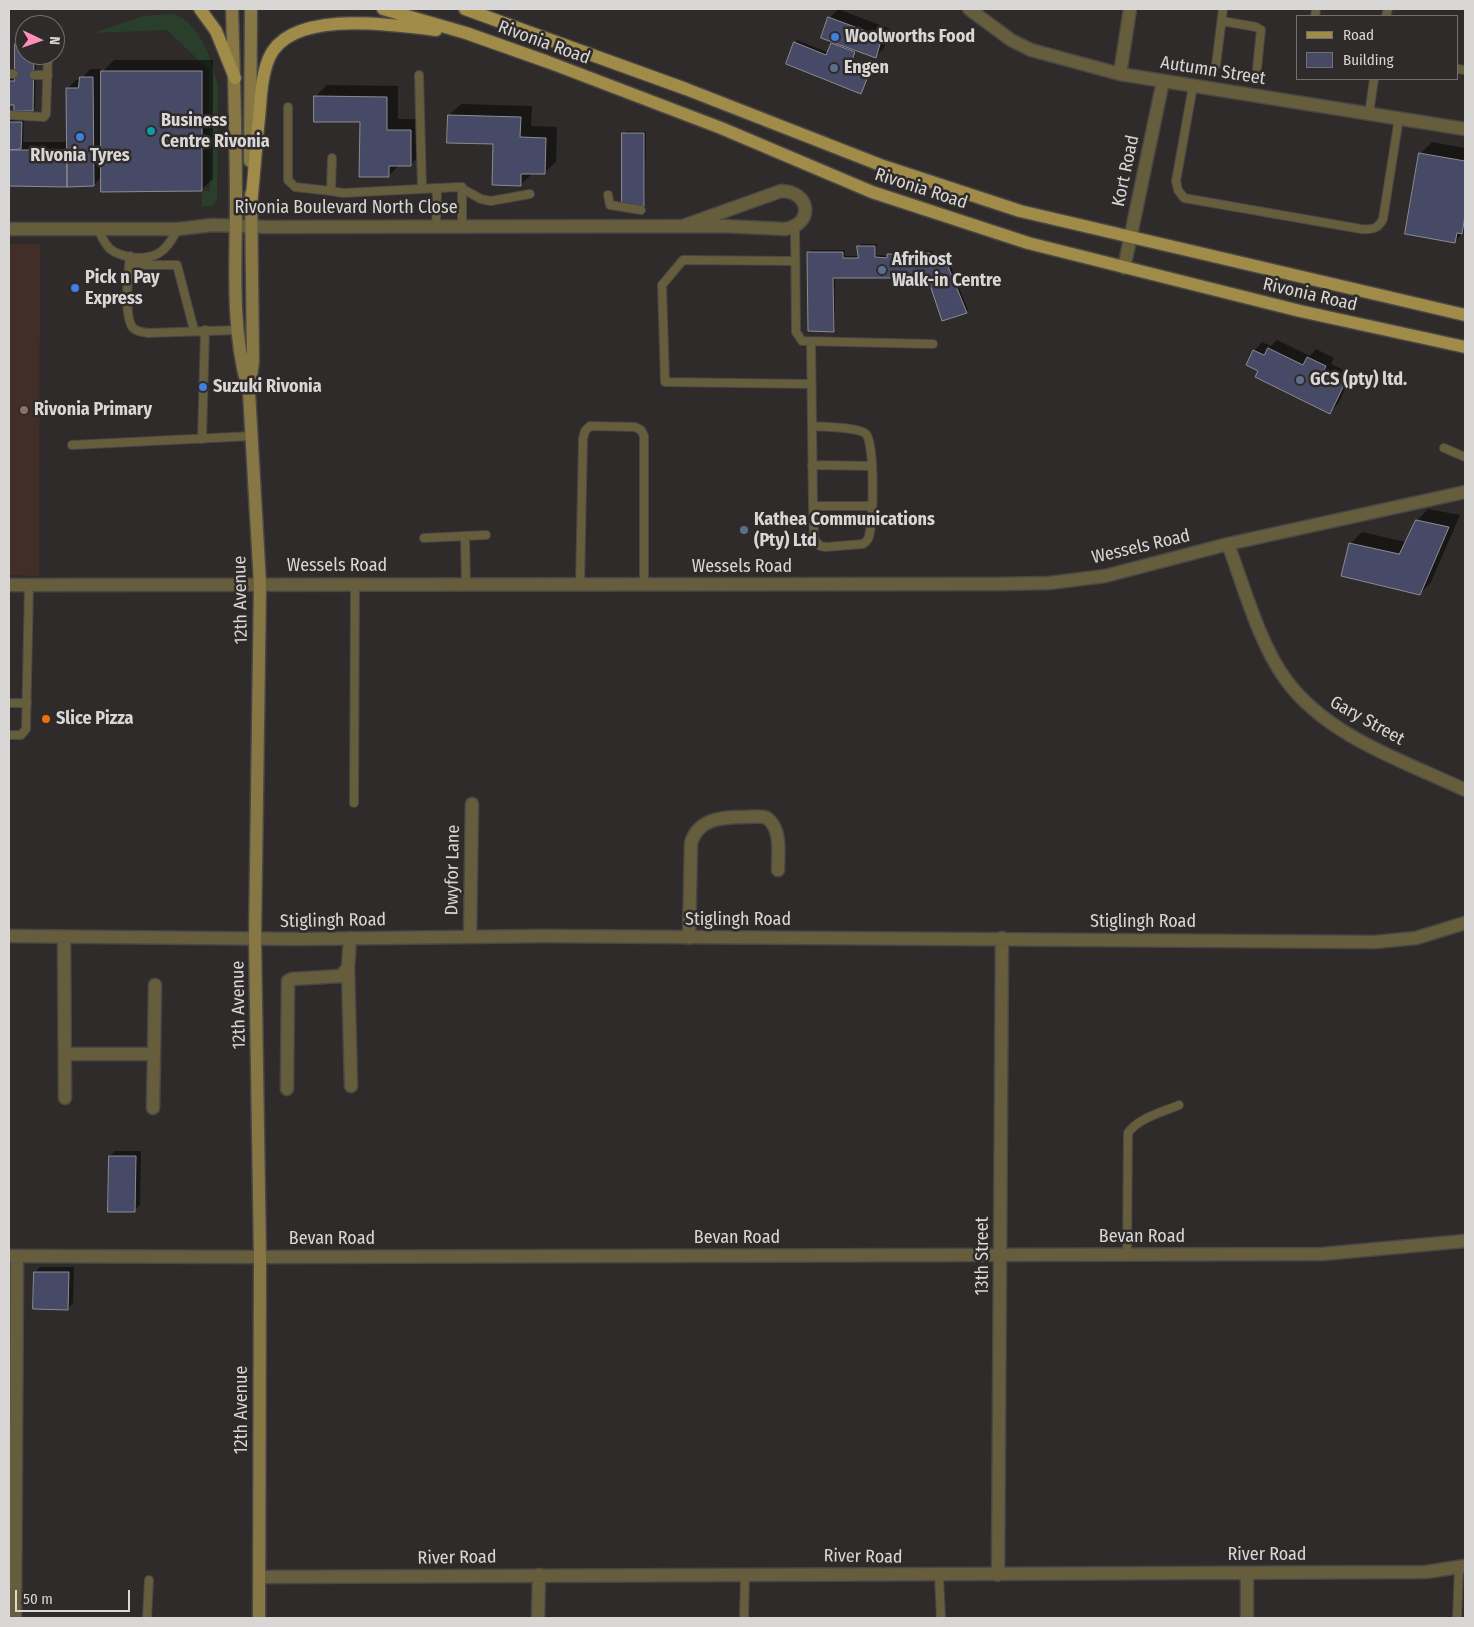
<!DOCTYPE html>
<style>
body{margin:0}
#map{position:relative;width:1474px;height:1627px;overflow:hidden;background:#2e2b2a;font-family:"Fira Sans Condensed",sans-serif}
canvas{display:block}
.frame{position:absolute;inset:0;border:10px solid #d9d7d6;pointer-events:none}
.legend{position:absolute;left:1296px;top:15px;width:162px;height:65px;box-sizing:border-box;background:#2e2b2a;border:1px solid #72706f;margin:0;padding:6px 9px;list-style:none;font-size:15px;color:#d9d7d6}
.legend li{display:flex;align-items:center;gap:10px;height:25px}
.legend b{width:25px;border:1px solid #72706f}
.north{position:absolute;left:15px;top:15px;width:50px;height:50px;box-sizing:border-box;background:#2e2b2a;border:1px solid #72706f;border-radius:50%;rotate:93deg;font-size:14px;font-weight:700;line-height:20px;text-align:center;color:#d9d7d6}
.north::after{content:'';display:block;margin:auto;width:18px;height:22px;background:#ff8eba;clip-path:polygon(50% 0,100% 100%,50% 72%,0 100%)}
.scale{position:absolute;left:15px;top:1590px;width:115px;height:22px;box-sizing:border-box;border:2px solid #d9d7d6;border-top:0;padding-left:6px;font-size:15px;line-height:18px;white-space:nowrap;color:#d9d7d6;-webkit-text-stroke:4px #2e2b2a;paint-order:stroke}
</style>
<div id="map">
<canvas width="1474" height="1627"></canvas>
<div class="frame"></div>
<ul class="legend">
<li><b style="height:6px;background:#a08b48"></b>Road</li>
<li><b style="height:14px;background:#474a66"></b>Building</li>
</ul>
<div class="north">N</div>
<div class="scale">50 m</div>
</div>
<script>
const c = document.querySelector('canvas').getContext('2d');
c.lineJoin = 'round';
function fillPath(path, color) {
  c.fillStyle = color;
  c.fill(path, 'evenodd');
}
function strokePath(path, color, width, dash) {
  c.strokeStyle = color;
  c.lineWidth = width;
  c.lineCap = dash ? 'butt' : 'round';
  c.setLineDash(dash || []);
  c.stroke(path);
}
function label(font, color, halo, rows, align = 'center') {
  c.font = font + ' "Fira Sans Condensed",sans-serif';
  c.lineWidth = 5;
  c.setLineDash([]);
  c.textBaseline = 'middle';
  c.strokeStyle = halo;
  c.fillStyle = color;
  for (const [text, x, y, turn = 0] of rows) {
    c.save();
    c.translate(x, y);
    c.rotate((+turn || 0) * Math.PI / 180);
    c.textAlign = isNaN(turn) ? turn : align;
    if (halo) c.strokeText(text, 0, 0);
    c.fillText(text, 0, 0);
    c.restore();
  }
}
fillPath(new Path2D(`
 M9,244H40L39,576L9,575Z`), '#412f27');
fillPath(new Path2D(`
 M173,14C200,22 213,62 218,87L217,199L212,206H202V191H210L209,70L167,30L93,33L143,16Z`), '#2a3e2c');
fillPath(new Path2D(`
 M838,9L890,29L884,48L875,57L857,50L851,64L871,72L861,93L788,63L797,40L829,53L834,42L830,18Z
 M18,42H25V55H36L35,107L33,110L9,104V79H15L16,45Z
 M114,60H213V179L201,190L102,176L94,185H9V120H24L23,142H68V88L76,80H81L90,69H101V73Z
 M327,85L398,86V119H422V153L410,165H399L389,176L361,121L315,97Z
 M461,104L532,106L531,126L557,127L556,162L544,173L532,174L520,185L494,143L449,115Z
 M626,131L646,132L645,203L643,205L624,134Z
 M1432,142L1465,148V231L1455,241L1420,154Z
 M861,244H877L876,255L888,256L891,252L932,251L936,261L949,262L968,310L966,312L930,282L918,276L835,277V329L833,331L808,252L811,250H845V256H859V247Z
 M1277,340L1310,356L1316,349L1334,358L1331,364L1352,374L1338,404L1330,412L1259,370L1254,351L1262,342L1271,346Z
 M1428,509L1460,515L1431,582L1420,594L1350,544L1362,532L1406,542L1417,521Z
 M115,1151H141L140,1205L134,1211L110,1156Z
 M40,1267H74L73,1303L68,1309L35,1272Z`), '#0007');
const building = new Path2D(`
 M828,17L882,37L876,58L821,38Z
 M794,42L826,55L831,43L855,52L850,66L869,74L861,94L786,64Z
 M15,44H25V55H34L33,111H14V105H9V81H14Z
 M101,71H202V191L101,192Z
 M80,77H93L94,186L67,187L66,88H78Z
 M314,96L387,97V130H411V166H389V177H359L360,122H314Z
 M448,115L521,117L520,137L546,138L545,174H521V186L492,185L493,144L447,143Z
 M9,122H22L21,149L9,150Z
 M622,133H644V206H622Z
 M9,150H67V187L9,186Z
 M1419,153L1465,161V216L1462,234L1457,233L1455,243L1405,234Z
 M857,246H875V257L887,258V254L930,253L933,263L947,264L967,313L942,321L929,282L918,278H833L834,332L808,331L807,252H843V258H858Z
 M1268,348L1303,365L1307,357L1326,366L1323,372L1345,383L1330,414L1255,377L1258,371L1246,365L1253,350L1264,355Z
 M1416,520L1449,527L1420,595L1341,576L1349,543L1399,554Z
 M109,1156H136L135,1212H108Z
 M34,1272H69L68,1310L33,1309Z`);
fillPath(building, '#474a66');
strokePath(building, '#8c8c8f', 1);
const service = new Path2D(`
 M1315,16L1316,9
 M1386,16L1388,9
 M1222,21L1256,27L1261,30L1257,68
 M1216,65L1223,9
 M1458,69L1465,70
 M9,74H14
 M34,75H48
 M419,75L422,189
 M1193,86L1176,181L1178,190L1184,198L1361,229C1372,230 1378,229 1383,219L1399,118
 M288,107V180L295,187L331,191
 M1369,114L1374,79
 M9,115L44,117L46,114L48,55
 M332,158L331,191L343,193L459,187L481,199L491,201L530,194
 M462,187V225
 M608,195L610,205L641,210
 M436,226L437,188
 M795,227L796,332L802,341L933,344
 M98,229C101,236 104,243 110,249C122,258 146,261 159,253C168,248 173,237 178,229
 M130,256C128,274 124,309 131,325C134,331 141,332 148,333L238,330
 M795,261L683,260L662,285L665,382L812,384
 M129,265H177L194,330
 M811,342L813,506L814,539L820,546L826,547L863,544C866,542 866,542 868,539C874,526 875,444 866,434C859,427 823,427 812,426
 M202,439L205,330
 M72,445L252,436
 M1444,448L1465,457
 M812,465L872,466
 M813,506H872
 M465,537L466,584
 M424,538L486,535
 M580,584L583,439L585,431L590,426L635,427L641,430L644,436V584
 M9,703H27
 M9,735H21L26,729L29,585
 M354,803L355,584
 M1127,1255L1128,1133C1138,1118 1163,1112 1179,1105
 M939,1576L941,1618
 M147,1618L149,1580
 M744,1618L745,1574
 M1457,1618L1459,1568`);
const minor = new Path2D(`
 M969,9L1011,40L1031,50L1120,74L1465,129
 M1120,74L1130,9
 M9,229H178L213,225L266,227L723,226L785,229C815,224 810,191 781,191L683,226
 M1124,268L1163,81
 M1228,544C1244,587 1259,643 1286,680C1328,737 1404,761 1465,790
 M9,585L998,584L1049,583L1105,576L1228,544L1465,492
 M9,936L299,939L542,936L1375,942L1416,938L1465,923
 M470,936L472,804
 M64,937L65,1098
 M689,938L691,843C698,819 721,817 743,817C751,817 760,815 767,818C782,829 778,854 778,870
 M348,968L351,1086
 M65,1054H154L153,1108
 M154,1054L155,985
 M287,1089L288,981L292,979L341,976L348,968L350,938
 M9,1256L260,1257L1322,1254L1465,1241
 M1247,1573V1618
 M998,1575L1002,938
 M259,1577L1426,1572L1465,1566
 M15,1618L17,1256
 M538,1618L539,1575`);
const secondary = new Path2D(`
 M232,9C234,74 236,138 236,203C236,263 231,326 247,385
 M250,161L251,9
 M251,194L253,361L249,392L260,584L255,939L260,1257L259,1618`);
const primary = new Path2D(`
 M200,9L216,31L235,78
 M383,9L466,33L548,62L721,128L872,192L1028,243L1300,311L1465,347
 M465,9L686,89L883,166L1020,211L1465,315
 M251,205C254,176 256,147 259,118C261,98 261,77 269,58C290,8 395,25 436,30`);
strokePath(service, '#494746', 10);
strokePath(minor, '#494746', 15);
strokePath(secondary, '#494746', 15);
strokePath(primary, '#494746', 15);
strokePath(service, '#665d3d', 8);
strokePath(minor, '#665d3d', 12);
strokePath(secondary, '#877744', 12);
strokePath(primary, '#a08b48', 12);
for (const [x, y, r, color] of [
 [835,37,5,"#3f7fe0"],
 [834,68,5,"#5c6f8a"],
 [151,131,5,"#0f9aa8"],
 [80,137,5,"#3f7fe0"],
 [882,270,5,"#5c6f8a"],
 [75,288,5,"#3f7fe0"],
 [1300,380,5,"#5c6f8a"],
 [203,387,5,"#3f7fe0"],
 [24,410,5,"#8d6e63"],
 [744,530,5,"#5c6f8a"],
 [46,719,5,"#e8710a"]
]) {
  const dot = new Path2D();
  dot.arc(x, y, r, 0, 2 * Math.PI);
  c.fillStyle = color;
  c.fill(dot);
  strokePath(dot, '#2e2b2a', 2);
}
label('bold 18px', '#d9d7d6', '#2e2b2a', [
 ["Woolworths Food",845,37],
 ["Engen",844,68],
 ["Business",161,121],
 ["Centre Rivonia",161,142],
 ["RIvonia Tyres",80,156,"center"],
 ["Afrihost",892,260],
 ["Walk-in Centre",892,281],
 ["Pick n Pay",85,278],
 ["Express",85,299],
 ["GCS (pty) ltd.",1310,380],
 ["Suzuki Rivonia",213,387],
 ["Rivonia Primary",34,410],
 ["Kathea Communications",754,520],
 ["(Pty) Ltd",754,541],
 ["Slice Pizza",56,719]
], 'left');
label('18px', '#d9d7d6', '#2e2b2a', [
 ["Rivonia Road",544,43,20],
 ["Autumn Street",1213,71,9],
 ["Kort Road",1126,171,-78],
 ["Rivonia Road",921,189,18],
 ["Rivonia Boulevard North Close",346,208],
 ["Rivonia Road",1310,295,13],
 ["Wessels Road",1141,547,-13],
 ["Wessels Road",337,566],
 ["Wessels Road",742,567],
 ["12th Avenue",241,600,-91],
 ["Gary Street",1367,721,29],
 ["Dwyfor Lane",453,870,-89],
 ["Stiglingh Road",738,920],
 ["Stiglingh Road",333,921,-1],
 ["Stiglingh Road",1143,922],
 ["12th Avenue",239,1005,-91],
 ["Bevan Road",1142,1237],
 ["Bevan Road",737,1238],
 ["Bevan Road",332,1239],
 ["13th Street",983,1256,-90],
 ["12th Avenue",242,1410,-90],
 ["River Road",1267,1555],
 ["River Road",863,1557,1],
 ["River Road",457,1558,-1]
]);
</script>
